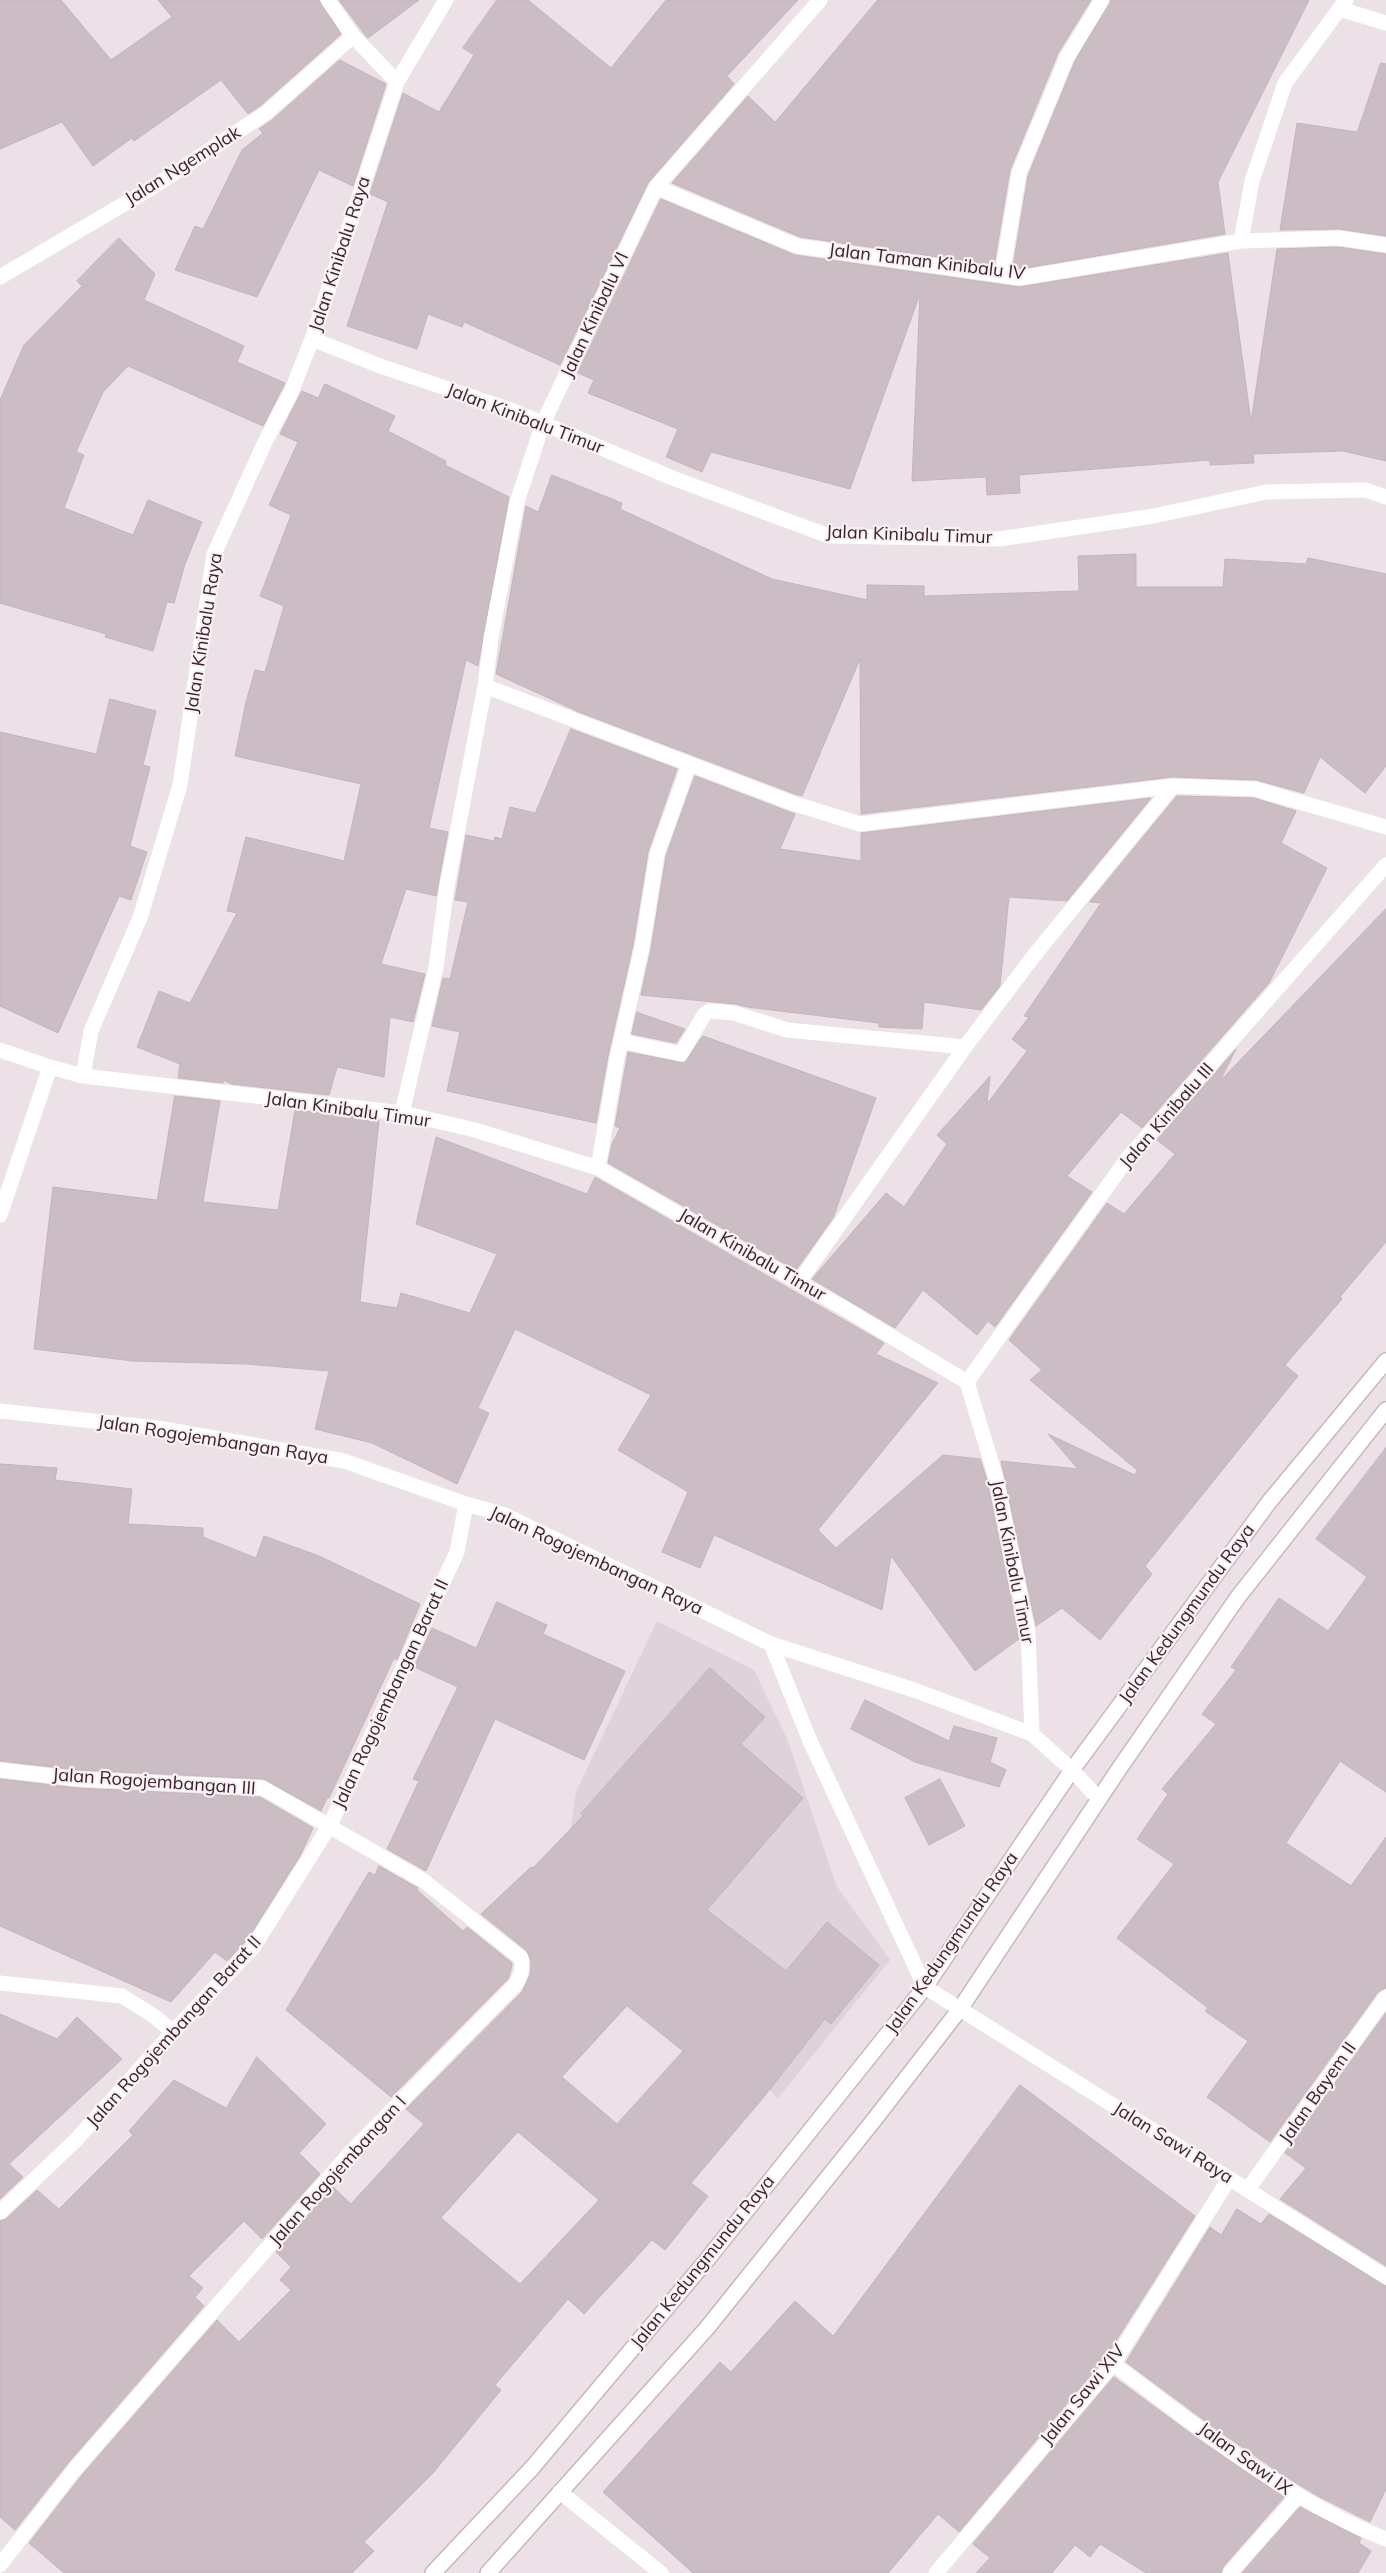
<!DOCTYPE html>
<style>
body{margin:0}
canvas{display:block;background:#ebe1e7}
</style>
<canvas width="1386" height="2573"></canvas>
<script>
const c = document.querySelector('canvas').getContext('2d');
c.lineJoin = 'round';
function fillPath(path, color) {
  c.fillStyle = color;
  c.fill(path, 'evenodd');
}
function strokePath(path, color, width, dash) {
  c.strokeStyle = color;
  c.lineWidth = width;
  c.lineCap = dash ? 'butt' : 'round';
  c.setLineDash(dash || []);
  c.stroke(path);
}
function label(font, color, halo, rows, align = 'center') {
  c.font = font + ' Mulish,sans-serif';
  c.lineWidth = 4.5;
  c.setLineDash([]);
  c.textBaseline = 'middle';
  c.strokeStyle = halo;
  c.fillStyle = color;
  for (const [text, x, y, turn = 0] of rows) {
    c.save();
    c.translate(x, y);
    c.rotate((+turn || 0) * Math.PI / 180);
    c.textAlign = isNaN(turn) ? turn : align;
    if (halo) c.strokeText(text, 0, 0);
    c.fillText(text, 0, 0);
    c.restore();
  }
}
fillPath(new Path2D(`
 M657,1621L754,1670L788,1741L836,1885L890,1960L778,2098L703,2026L624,1897L571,1826L576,1792Z`), '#dfd2d9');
const building = new Path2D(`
 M0,0H61L111,60L172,17L158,0H319L341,34L260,106L248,114L221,80L134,141L132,138L93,166L62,122L0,149Z
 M339,0H419L368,38Z
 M497,0H528L611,68L666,0H798L727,76L734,84L648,183L560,365L464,322L462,327L428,314L417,349L347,326L388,202L370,194L403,93L439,112L474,55L463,48Z
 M878,0H1091L1058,53L1010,170L994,265L800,237L672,183L748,96L775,122Z
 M1111,0H1309L1218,182L1225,234L1020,269L1013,267L1028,176L1075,61Z
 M340,60L386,84L353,186L319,170L257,297L175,270L195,226L203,229L242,150L263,133L259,129L272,120Z
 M1381,63L1386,64V236L1339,229L1280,230L1297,123L1357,132Z
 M661,199L795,255L1019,287L1228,253L1251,422L1277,249L1338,247L1386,254V461L1343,451L1253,454L1254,463L1210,465V460L1019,475L1020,493L987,495L986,477L912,481L920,294L850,489L711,452L702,472L666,457L678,429L588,393L594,380L578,373Z
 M119,238L155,274L144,300L244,346L237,362L285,383L263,426L128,366L103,392L76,452L84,455L64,508L133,535L148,500L202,522L185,564L174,603L167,602L153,651L105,637L106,634L0,603V400L24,345L82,286L77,281Z
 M325,384L395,416L388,431L446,461L445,465L509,497L478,666L466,660L429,828L448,832L436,896L406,889L381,964L425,974L413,1022L390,1017L384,1077L337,1067L329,1095L232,1084L223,1080V1083L178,1078L180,1064L137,1047L159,991L190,1003L237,913L227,911L246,837L344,861L361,784L235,756L246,702L255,670L265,672L284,606L260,596L291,515L269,505L298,442L280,434L302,391L318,398Z
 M552,475L622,503L620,509L772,579L867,600V585L924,586V596L1079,591L1078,556L1136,554V587H1223L1225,559L1306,564L1308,558L1386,574V766L1365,793L1320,757L1304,793L1256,780L1172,777L861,814L860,659L802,796L795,794L579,712L496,674L526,506L538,512Z
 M110,699L156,711L143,765L150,767L130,846L147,852L131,900L119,896L58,1033L0,1006V732L96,754Z
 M571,729L677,769L648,852L633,945L608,1056L596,1123L447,1091L460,1032L432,1026L443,978L450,979L468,902L455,900L466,835L494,841L495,837L502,839L510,807L535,813Z
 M695,776L795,814L780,849L861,861V833L1151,798L1067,901L1009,897L1000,986L981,1010L924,1002L922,1029L879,1027V1023L747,1007L735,1004L641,995L651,949L666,856Z
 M1177,796L1254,798L1296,811L1281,843L1327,868L1269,983L1142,1128L1121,1112L1067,1176L1092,1192L995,1327L988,1321L977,1335L923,1290L895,1328L812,1279L886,1193L904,1207L947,1144L937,1135L990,1076L987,1104L1027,1051L1012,1039L1029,1017L1024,1016L1101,903L1090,902Z
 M1386,909V1242L1340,1297L1342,1299L1285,1365L1298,1376L1145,1566L1152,1574L1100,1640L1062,1608L1036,1626L1001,1461L1078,1469L1048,1434L1135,1475L1137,1470L1030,1380L1042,1370L1009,1340L1107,1203L1124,1214L1175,1154L1157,1140L1236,1049L1220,1081Z
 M637,1012L639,1013L685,1029L676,1043L632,1034Z
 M703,1036L876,1098L833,1218L796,1270L608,1163L612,1144L620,1128L615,1126L628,1052L684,1063Z
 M175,1096L220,1101L203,1202L278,1210L295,1110L379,1120L360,1302L397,1308L401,1293L470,1313L497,1254L416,1224L436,1137L587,1194L595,1177L884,1343L876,1354L938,1383L818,1530L836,1548L943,1455L980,1459L987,1480L1019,1639L975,1671L891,1556L882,1610L714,1535L700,1568L662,1552L688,1492L618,1450L651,1395L515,1329L478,1408L489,1413L457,1484L372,1443L315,1429L329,1371L246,1364L133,1361L34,1349L53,1187L157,1200Z
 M1386,1448V1792L1340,1761L1286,1843L1351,1886L1386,1837V1988L1378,1992L1270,2142L1207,2097L1248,2041L1205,2011L1208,2008L1117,1938L1174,1864L1137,1839L1168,1794L1162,1789L1216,1724L1202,1714L1236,1670L1231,1667L1279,1598L1328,1631L1367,1577L1316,1539Z
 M0,1464L57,1468L55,1480L132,1489L128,1524L203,1528V1537L256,1558L264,1536L319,1556L420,1604L397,1660L394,1658L329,1798H327L321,1811L263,1779L79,1770L0,1761Z
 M497,1602L547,1625L543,1634L625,1671L584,1760L495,1719L426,1871L387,1849L419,1781L413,1779L458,1687L414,1667L432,1628L476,1648Z
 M710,1668L765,1717L741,1744L803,1798L707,1910L786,1971L827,1922L879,1965L831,2024L825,2019L763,2098L691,2183L708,2196L665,2250L652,2240L584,2314L568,2299L495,2385L501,2390L433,2473L364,2542L374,2551L352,2573H64L29,2543L82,2475L217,2320L239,2342L291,2290L280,2280L291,2267L276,2252L333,2187L351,2204L424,2124L406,2109L522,1992L530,1975L531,1961L527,1951L481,1914L531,1867L533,1868L583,1816L581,1814ZM627,2006L683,2051L617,2124L562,2077ZM518,2132L599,2200L520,2284L441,2218Z
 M865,1700L949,1741L954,1726L997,1738L990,1762L1006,1770L999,1787L915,1762L851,1729Z
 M0,1779L77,1788L260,1797L313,1828L300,1856L247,1940L227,1961L215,1952L171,2002L0,1926Z
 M940,1779L965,1826L929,1845L905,1798Z
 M379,1866L418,1888L417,1890L463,1931L467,1927L512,1963V1966L508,1979L391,2097L286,2010L369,1872L375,1875Z
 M1386,2013V2266L1280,2199L1306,2168L1285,2153Z
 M0,2014L57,2039L77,2017L122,2059L9,2164L23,2177L0,2199Z
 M257,2057L326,2124L299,2153L320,2174L262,2239L244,2221L189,2276L203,2288L195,2297L204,2306L68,2463L15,2530L0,2517V2221L6,2219L37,2190L59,2209L133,2135L129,2131L174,2080L226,2108Z
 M1020,2085L1195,2216L1105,2358L959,2532L938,2514L888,2573H693L603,2492L720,2362L731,2372L795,2301L833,2336Z
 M1237,2209L1261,2224L1269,2214L1386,2286V2489L1370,2522L1318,2496L1283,2475L1216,2429L1126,2362L1210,2227L1221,2235Z
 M1114,2377L1205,2444L1284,2497L1223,2567L1221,2573H1146L1100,2544L1090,2557L1075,2545L1052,2573H976L990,2558L973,2544Z
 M1300,2507L1361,2538L1359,2543L1371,2551L1358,2573H1242Z`);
fillPath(building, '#ccbdc5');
strokePath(building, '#c5b3bc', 1);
const secondary = new Path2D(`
 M433,2573L532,2468L706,2261L925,1987L1072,1770L1269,1502L1386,1361
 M488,2573L707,2328L874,2120L960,2009L1119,1769L1238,1597L1386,1410`);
strokePath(secondary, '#cbb4bf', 18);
strokePath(new Path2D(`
 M328,0L353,36L397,82
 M1340,9L1386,23
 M656,187L797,246L1020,278L1241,241L1339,238L1386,245
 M1241,241L1252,181L1285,83L1346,0
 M1002,275L1019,173L1067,57L1102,0
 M0,277L153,187L266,113L353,36
 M312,339L383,367L511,410L675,479L829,536L999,539L1154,516L1266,492L1365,490L1386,497
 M485,686L491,638L517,502L543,423L656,187L820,0
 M621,1041L681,1054L704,1015L709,1011L734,1013L787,1030L965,1047
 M0,1050L50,1067
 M83,1076L402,1113L475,1130L598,1168L842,1307L967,1382L996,1478L1028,1632L1032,1734L1072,1770L1099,1799
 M402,1113L436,967L447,886L485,686L792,803L860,824L1173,786L1255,789L1386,827
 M598,1168L617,1058L642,947L657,854L689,765
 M0,1215L50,1067L83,1076L91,1031L140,918L180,785L214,554L265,442L292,390L312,339L397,82L446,0
 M799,1282L965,1047L1036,953L1173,786
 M967,1382L1127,1159L1386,865
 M0,1411L158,1428L344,1461L466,1504L505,1515L771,1644L917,1691L1032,1734
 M771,1644L810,1741L925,1987L1386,2277
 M0,1770L78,1779L263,1788L424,1881L521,1958C523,1969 521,1976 515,1985L350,2153L75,2469L0,2565
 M0,1983L122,1996L154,2016L173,2032
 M1248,2189L1386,1997
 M0,2212L75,2141L173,2032L254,1946L330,1825L457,1552L466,1504
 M1113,2364C1199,2427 1286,2500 1386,2539
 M560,2492L661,2573
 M936,2573L1113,2364L1229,2179
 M1230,2573L1297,2497`), '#fff', 15);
strokePath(secondary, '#fff', 15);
label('18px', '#3c212b', '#f8f1f5', [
 ["Jalan Ngemplak",183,166,-32],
 ["Jalan Kinibalu Raya",340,254,-72],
 ["Jalan Taman Kinibalu IV",927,262,7],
 ["Jalan Kinibalu VI",595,315,-65],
 ["Jalan Kinibalu Timur",525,419,21],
 ["Jalan Kinibalu Timur",909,535,2],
 ["Jalan Kinibalu Raya",204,633,-81],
 ["Jalan Kinibalu Timur",348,1110,8],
 ["Jalan Kinibalu III",1167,1116,-49],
 ["Jalan Kinibalu Timur",752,1255,30],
 ["Jalan Rogojembangan Raya",213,1440,9],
 ["Jalan Rogojembangan Raya",596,1561,25],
 ["Jalan Kinibalu Timur",1012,1562,79],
 ["Jalan Kedungmundu Raya",1187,1614,-54],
 ["Jalan Rogojembangan Barat II",391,1694,-65],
 ["Jalan Rogojembangan III",154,1782,4],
 ["Jalan Kedungmundu Raya",952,1943,-55],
 ["Jalan Rogojembangan Barat II",174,2032,-48],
 ["Jalan Bayem II",1318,2093,-55],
 ["Jalan Sawi Raya",1173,2143,32],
 ["Jalan Rogojembangan I",338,2171,-48],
 ["Jalan Kedungmundu Raya",703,2262,-51],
 ["Jalan Sawi XIV",1083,2395,-51],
 ["Jalan Sawi IX",1245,2459,36]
]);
</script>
